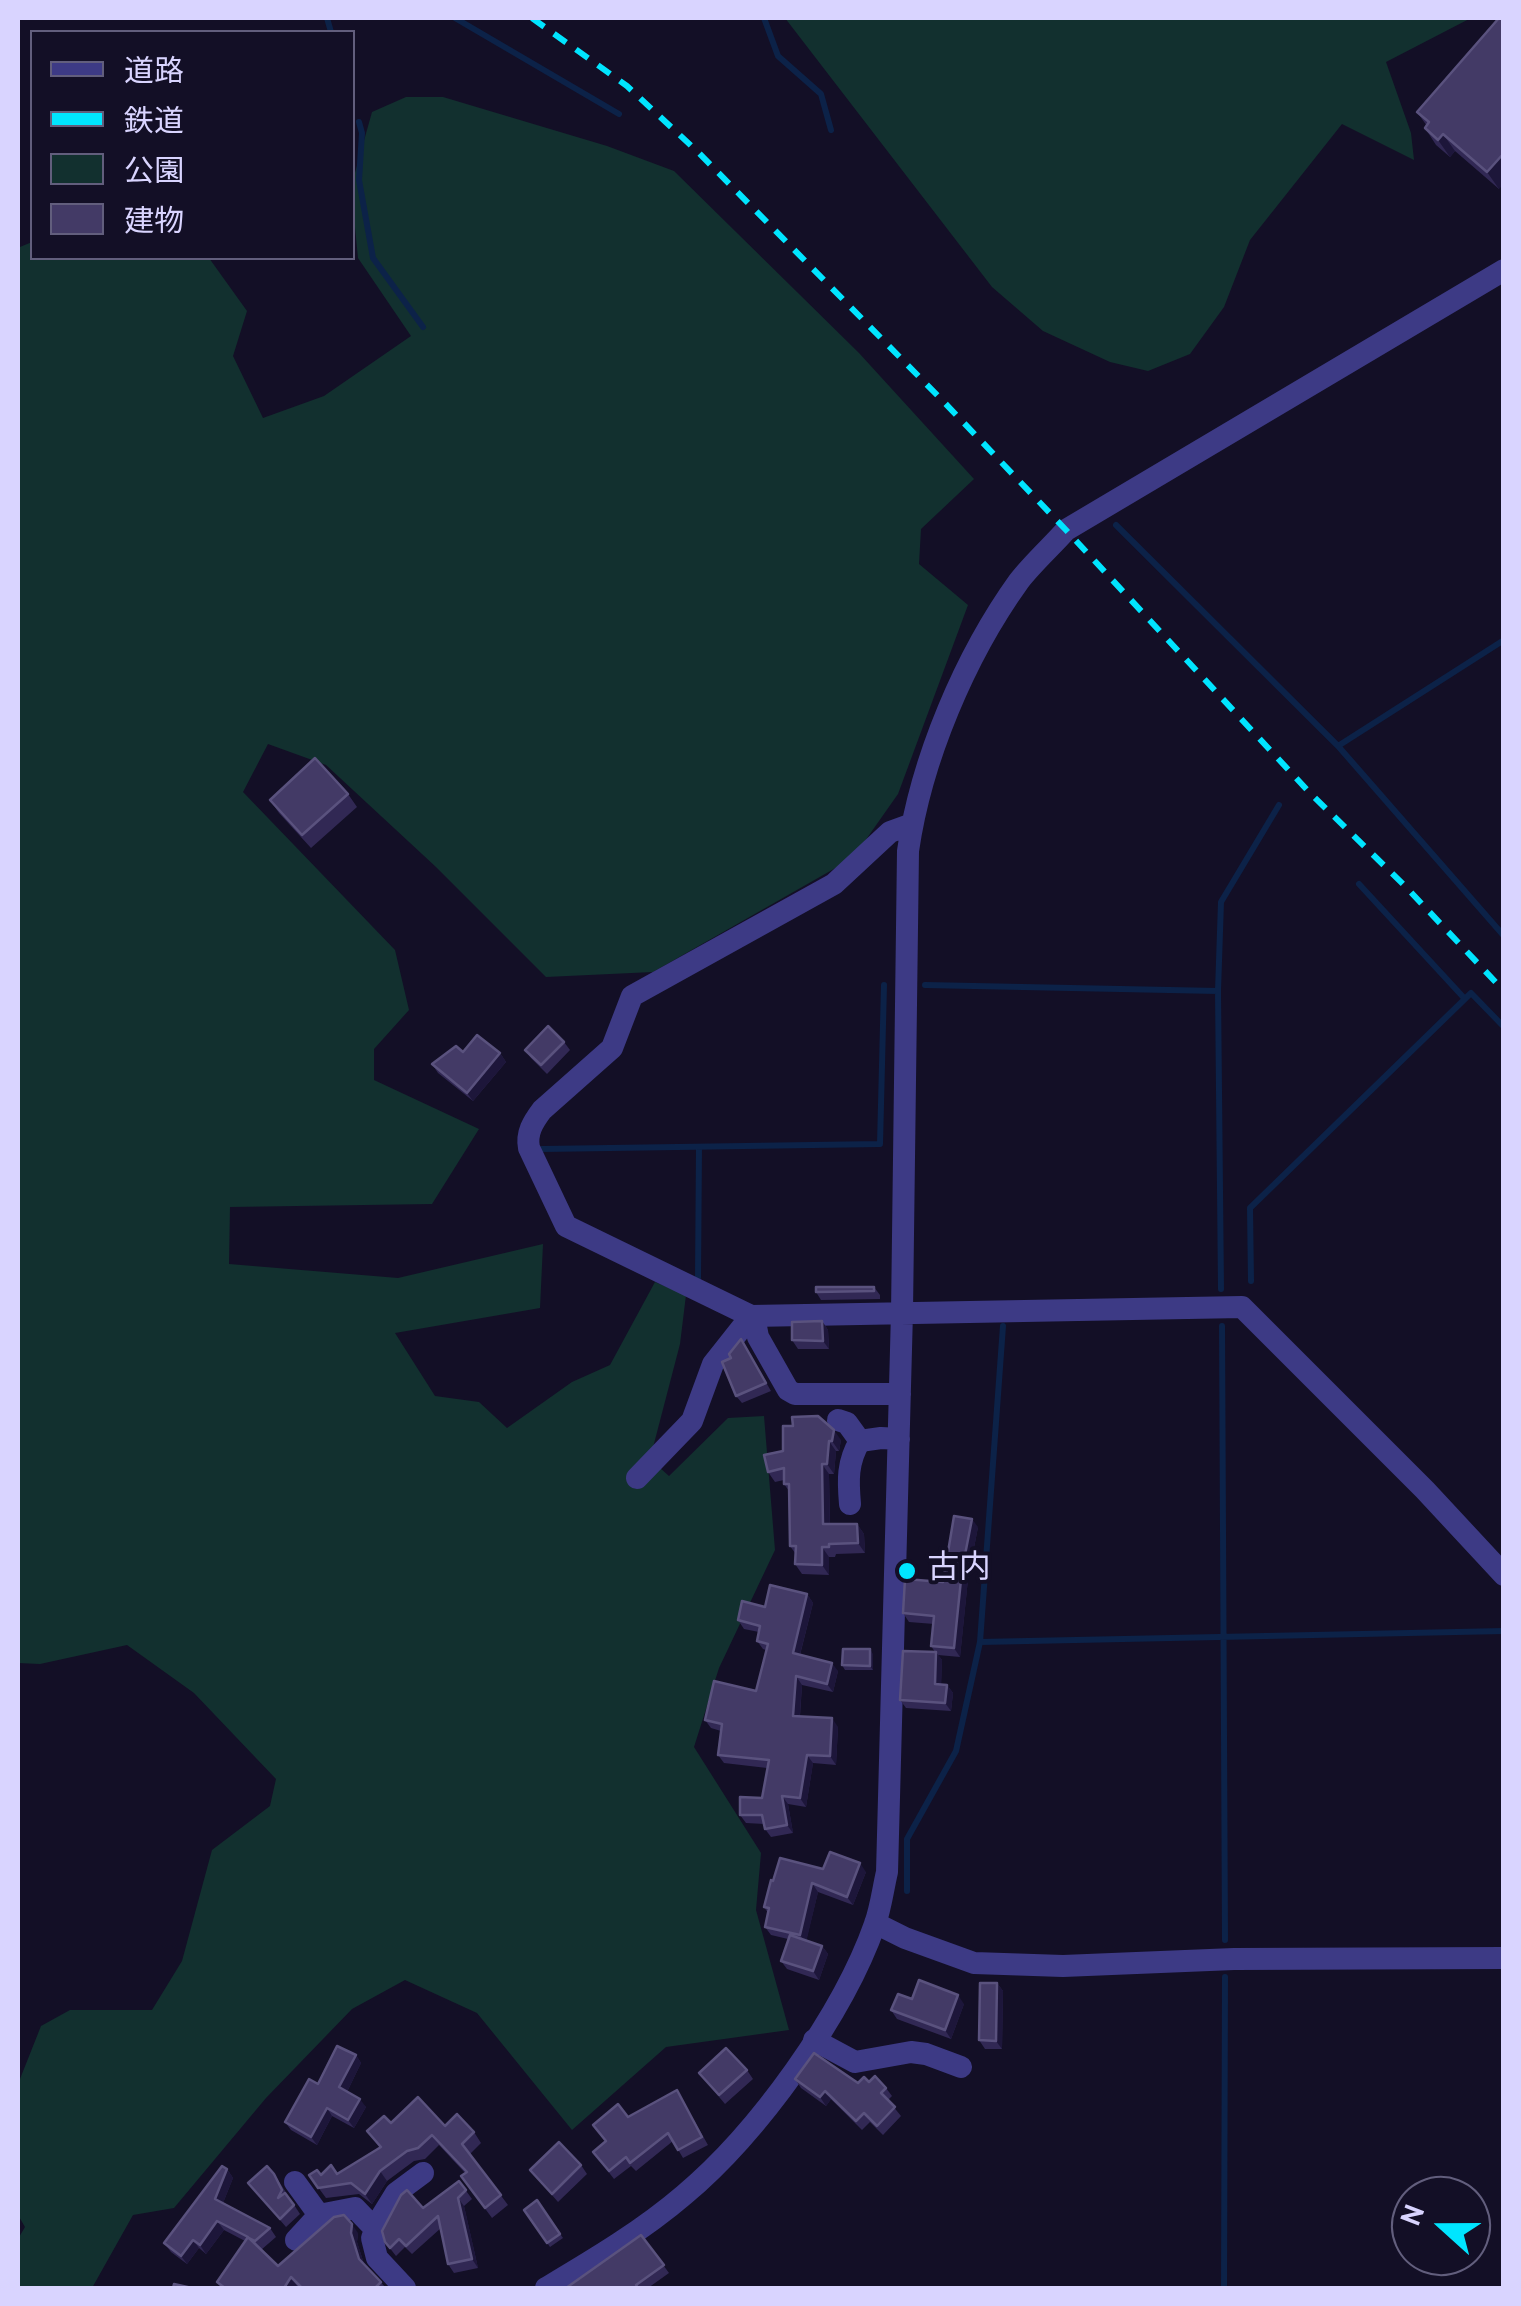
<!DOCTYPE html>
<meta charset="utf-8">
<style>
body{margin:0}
#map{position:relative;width:1521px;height:2306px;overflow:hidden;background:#130f26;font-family:Overpass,"Noto Sans JP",sans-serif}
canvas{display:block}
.frame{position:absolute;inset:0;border:20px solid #d9d4ff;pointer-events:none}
.legend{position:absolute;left:30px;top:30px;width:325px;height:230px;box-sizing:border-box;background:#130f26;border:2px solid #625e7d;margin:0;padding:12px 18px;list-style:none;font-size:30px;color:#d9d4ff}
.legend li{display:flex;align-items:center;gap:20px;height:50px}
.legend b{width:50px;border:2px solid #625e7d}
.north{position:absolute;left:1391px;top:2176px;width:100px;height:100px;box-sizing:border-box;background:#130f26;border:2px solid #625e7d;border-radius:50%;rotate:291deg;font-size:28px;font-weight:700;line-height:40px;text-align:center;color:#d9d4ff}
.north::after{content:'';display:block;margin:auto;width:35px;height:45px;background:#00e5ff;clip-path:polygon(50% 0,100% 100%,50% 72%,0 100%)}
</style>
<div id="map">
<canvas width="1521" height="2306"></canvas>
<div class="frame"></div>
<ul class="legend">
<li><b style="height:12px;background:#3d3a85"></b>道路</li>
<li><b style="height:12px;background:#00e5ff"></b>鉄道</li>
<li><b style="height:28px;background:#12302f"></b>公園</li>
<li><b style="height:28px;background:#433a66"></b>建物</li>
</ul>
<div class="north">N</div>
</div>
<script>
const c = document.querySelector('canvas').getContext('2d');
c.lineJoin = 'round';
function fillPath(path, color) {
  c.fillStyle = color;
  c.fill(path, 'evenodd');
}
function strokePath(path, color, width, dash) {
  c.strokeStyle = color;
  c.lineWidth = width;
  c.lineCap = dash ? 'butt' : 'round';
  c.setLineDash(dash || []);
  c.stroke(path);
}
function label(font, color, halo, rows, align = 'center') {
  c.font = font + ' Overpass,"Noto Sans JP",sans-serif';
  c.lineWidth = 8;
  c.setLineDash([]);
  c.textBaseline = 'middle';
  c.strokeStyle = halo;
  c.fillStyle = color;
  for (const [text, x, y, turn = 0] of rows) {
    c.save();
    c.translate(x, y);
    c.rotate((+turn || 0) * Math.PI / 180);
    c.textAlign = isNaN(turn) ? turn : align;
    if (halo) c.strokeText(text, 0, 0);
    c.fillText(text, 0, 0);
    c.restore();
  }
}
fillPath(new Path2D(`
 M785,18H1471L1386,62L1411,133L1414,160L1342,124L1250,240L1224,307L1190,354L1148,371L1110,362L1043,331L992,287Z
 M406,97H443L607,146L674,171L859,353L974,479L921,529L919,564L968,605L898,794L853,858L653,972L546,977L436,867L326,765L268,744L243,792L395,950L409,1010L374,1049V1080L479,1129L432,1204L230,1207L229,1264L398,1278L543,1244L540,1308L395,1333L435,1396L479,1402L507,1428L572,1382L610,1365L655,1282L686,1295L680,1344L650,1459L669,1476L728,1418L764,1416L775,1550L719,1668L694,1747L761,1853L756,1910L789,2030L666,2047L572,2130L477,2013L405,1980L352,2009L266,2098L174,2208L133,2215L92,2288H18V2239L25,2227L18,2215V2084L41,2026L70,2010H152L182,1961L212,1850L270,1806L276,1779L194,1693L127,1645L40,1664L18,1663V252L20,247L32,242V258H209L247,311L233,356L263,418L324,396L411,336L358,258L353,207V180L372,112Z`), '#12302f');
strokePath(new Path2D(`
 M327,18L331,32
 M455,18L619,114
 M764,18L778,56L821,94L831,130
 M359,122L362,133L359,180L373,258L423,327
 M1116,525L1338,746L1504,936
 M1338,746L1504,640
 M1359,884L1465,999
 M925,985L1218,991
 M542,1149L880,1144L884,985
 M698,1278L699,1147
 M1251,1281L1250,1208L1471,993L1504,1027
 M1221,1289L1218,991L1221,902L1279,805
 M1222,1326L1225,1940
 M980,1642L1504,1631
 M907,1891V1839L956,1751L980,1642L1003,1326
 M1224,2288L1225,1977`), '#0c2248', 6);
strokePath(new Path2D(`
 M912,824L890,832L834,884L632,996L612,1048L542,1110C533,1122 526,1133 529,1148L566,1226L751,1316L1242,1307L1425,1490L1504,1575
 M754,1316L758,1337L788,1390L795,1394H900
 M838,1420L847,1423L860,1441
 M637,1478L692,1421L713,1364L751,1316
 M850,1504C848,1481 847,1462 860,1441L881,1438L899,1439
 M875,1923L905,1938L974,1963L1063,1966L1234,1959L1504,1958
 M814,2040L855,2062L911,2052L926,2054L961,2067
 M295,2182L319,2215
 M296,2240L319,2215L355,2208L376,2230
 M405,2288L377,2258L372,2238L380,2219L396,2193L423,2173
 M546,2288C593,2260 642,2231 684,2195C758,2133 843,2015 875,1924C881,1907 883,1889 887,1872L902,1312L908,851C921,760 965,656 1019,581C1033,563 1051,547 1066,530L1504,270`), '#3d3a85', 22);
strokePath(new Path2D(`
 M532,18L627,86L699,153L942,400L1066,530L1309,792L1405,886L1504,991`), '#00e5ff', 6, [15, 12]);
fillPath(new Path2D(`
 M1499,18V189L1455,151L1450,157L1436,145L1425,128L1427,126L1417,112Z
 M348,794L357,807L311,848L279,813L270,800Z
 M564,1042L570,1050L547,1074L531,1058L525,1050Z
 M463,1052L500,1053L506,1062L473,1101L438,1073L432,1064Z
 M874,1287L880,1295V1299L821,1300L816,1292Z
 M822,1321L828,1330L829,1349H798L792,1340Z
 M741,1339L771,1391L742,1403L736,1396L731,1358Z
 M783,1426L841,1440L839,1451H836L834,1474H829L830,1524H857L864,1534L865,1553L836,1554L835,1557H829V1575L802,1574L795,1564V1553L790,1546L789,1491L784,1484V1480L775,1482L768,1472L783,1451Z
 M978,1527L968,1579L960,1657L938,1655L942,1660L941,1684L947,1685L953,1693L951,1711L906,1708L900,1700L935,1652L931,1646L934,1624L909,1622L903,1613L943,1582Z
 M807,1594L813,1603L800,1655L838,1671L833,1692L802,1685L800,1716L838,1727L836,1765L813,1763L806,1807L788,1804L793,1833L771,1837L765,1829L764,1824L746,1823L740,1815L762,1798L767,1768L724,1763L718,1755L721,1731L711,1728L705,1720L756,1691L766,1650L763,1649L757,1641L759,1632L744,1629L738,1620L765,1607Z
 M873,1654V1670H845L842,1665Z
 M823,1869L866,1872L853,1905L818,1892L806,1941L822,1946L828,1954L819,1980L787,1969L781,1961L788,1939L771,1935L765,1927L768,1913L764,1907L773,1881Z
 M997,1983L1003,1991L1002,2049H985L979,2040Z
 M964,2004L951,2039L897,2019L891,2010Z
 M356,2055L361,2063L347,2092L366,2107L354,2128L332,2116L317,2145L291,2130L285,2122L318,2084Z
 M747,2070L753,2079L725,2104L699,2073Z
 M795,2079L858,2083L869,2082L886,2088L892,2096L888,2100L901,2116L883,2135L870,2122L862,2130L831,2099L826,2106L801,2088Z
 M677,2090L708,2145L683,2158L673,2141L636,2171L631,2166L614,2179L593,2152L606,2142L628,2117Z
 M391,2123L445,2126L474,2132L481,2143L470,2154L508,2205L492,2218L461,2176L465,2173L439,2145L425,2159L414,2161L387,2181L372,2204L359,2194L326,2198L309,2175L337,2174L380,2148L367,2131Z
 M581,2165L587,2174L558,2202L530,2170Z
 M227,2169L233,2178L223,2203L270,2228L276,2237L261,2250L278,2266L358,2233L357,2242L364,2264L386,2288H300L297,2286L296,2288H221L217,2282L245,2241L224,2230L206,2254L199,2248L187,2264L171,2252L164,2243Z
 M274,2174L300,2214L286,2227L248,2183Z
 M459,2181L472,2199L464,2206L478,2268L454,2273L448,2264L441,2228L412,2254L405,2247L396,2256L385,2242L423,2208Z
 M537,2200L563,2238L550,2247L524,2210Z
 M641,2235L669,2273L648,2288H566Z`), '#312854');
fillPath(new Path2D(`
 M1443,134L1455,151L1450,157L1438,140Z
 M1504,153V184L1499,189L1487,172Z
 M500,1053L506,1062L473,1101L467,1093Z
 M822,1321L828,1330L829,1349L823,1341Z
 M834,1430L841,1440L839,1451L832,1441Z
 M829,1441L836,1451L834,1474L827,1464Z
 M822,1464L829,1474L830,1534L823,1524Z
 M972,1519L978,1527L968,1579L960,1657L954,1648L962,1570Z
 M857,1524L864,1534L865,1553L858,1543Z
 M822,1547L829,1557V1575L822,1565Z
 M807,1594L813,1603L798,1662L793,1653Z
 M870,1649L873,1654V1670L870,1666Z
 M936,1652L942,1660L941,1692L935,1684Z
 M832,1663L838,1671L833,1692L827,1684Z
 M796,1676L802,1685L799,1725L793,1716Z
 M947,1685L953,1693L951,1711L945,1703Z
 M832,1718L838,1727L836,1765L830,1756Z
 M807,1755L813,1763L806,1807L800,1798Z
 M782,1796L788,1804L793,1833L787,1825Z
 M860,1863L866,1872L853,1905L847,1897Z
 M812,1883L818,1892L806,1943L800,1935Z
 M822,1946L828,1954L819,1980L813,1971Z
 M997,1983L1003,1991L1002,2049L996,2041Z
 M958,1995L964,2004L951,2039L945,2030Z
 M356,2055L361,2063L345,2096L339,2087Z
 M825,2091L831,2099L826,2106L820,2097Z
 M360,2099L366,2107L354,2128L348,2120Z
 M327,2108L332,2116L317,2145L311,2137Z
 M227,2169L233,2178L221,2208L215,2199Z
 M380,2171L387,2181L372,2204L365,2194Z
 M458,2198L464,2206L478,2268L472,2259Z
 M217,2221L224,2230L206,2254L200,2245Z
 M352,2224L358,2233L357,2242L365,2267L359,2259L351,2233Z
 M193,2240L199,2248L187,2264L181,2256Z
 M291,2277L297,2286L296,2288H284Z`), '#1d163a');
const building = new Path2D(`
 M1499,18H1504V153L1487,172L1443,134L1438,140L1425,128L1429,122L1417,112Z
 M315,758L348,794L302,835L270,800Z
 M548,1026L564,1042L541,1065L525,1050Z
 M477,1035L500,1053L467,1093L432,1064L456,1046L463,1052Z
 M816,1287H874V1291L816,1292Z
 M822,1321L823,1341L792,1340V1322Z
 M741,1339L766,1383L736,1396L722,1362L731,1358L729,1354Z
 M818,1416L834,1430L832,1441H829L827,1464H822L823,1524H857L858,1543L829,1544V1547H822V1565L795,1564L796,1546H790L789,1484H784V1468L768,1472L764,1455L783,1451V1426H793L792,1417Z
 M954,1516L972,1519L962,1570L954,1648L931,1646L934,1616L903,1613L905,1579L943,1582Z
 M770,1585L807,1594L793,1653L832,1663L827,1684L796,1676L793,1716L832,1718L830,1756L807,1755L800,1798L782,1796L787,1825L765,1829L762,1815H740V1797L762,1798L769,1760L718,1755L722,1724L705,1720L714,1681L756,1691L768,1644L757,1641L760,1626L738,1620L742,1601L765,1607Z
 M843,1649H870V1666L842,1665Z
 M903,1651L936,1652L935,1684L947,1685L945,1703L900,1700Z
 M830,1852L860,1863L847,1897L812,1883L800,1935L765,1927L769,1908L764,1907L771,1880L773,1881L780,1858L823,1869Z
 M790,1935L822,1946L813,1971L781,1961Z
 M919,1980L958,1995L945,2030L891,2010L898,1994L912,1999Z
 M980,1983H997L996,2041L979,2040Z
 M337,2046L356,2055L339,2087L360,2099L348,2120L327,2108L311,2137L285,2122L309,2079L318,2084Z
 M726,2048L747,2070L719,2095L699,2073Z
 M814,2053L858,2083L864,2077L869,2082L875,2076L886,2088L881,2093L895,2107L877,2126L864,2113L856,2121L825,2091L820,2097L795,2079Z
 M677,2090L702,2137L678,2150L668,2133L630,2163L626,2157L609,2171L593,2152L606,2141L593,2125L618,2104L628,2117Z
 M418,2097L445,2126L457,2114L474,2132L462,2144L501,2195L485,2208L461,2176L467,2172L432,2135L418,2148L407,2151L380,2171L365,2194L351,2183L318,2188L309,2175L317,2170L321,2175L331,2165L337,2174L381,2147L367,2131L384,2116L391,2123Z
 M559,2142L581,2165L552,2194L530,2170Z
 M222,2166L227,2169L215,2199L270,2228L255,2241L249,2238L278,2266L334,2217L344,2215L352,2224L351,2233L359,2259L381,2282L375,2288H302L291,2277L284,2288H225L217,2282L248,2237L217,2221L200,2245L193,2240L181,2256L164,2243Z
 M267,2166L274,2174L282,2190L278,2198L285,2193L294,2205L280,2219L248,2183Z
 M459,2181L466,2190L458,2198L472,2259L448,2264L438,2216L406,2246L399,2239L390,2248L385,2242L382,2231L401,2195L407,2190L423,2208Z
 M537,2200L560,2234L547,2243L524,2210Z
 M641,2235L664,2265L636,2285L638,2288H566Z
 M174,2284L192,2288H173Z`);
fillPath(building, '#433a66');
strokePath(building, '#5a527e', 2.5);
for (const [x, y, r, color] of [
 [907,1571,10,"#00e5ff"]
]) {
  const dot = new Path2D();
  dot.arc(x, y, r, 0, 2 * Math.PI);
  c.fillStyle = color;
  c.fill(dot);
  strokePath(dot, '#130f26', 4);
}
label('32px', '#d9d4ff', '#130f26', [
 ["古内",927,1571]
], 'left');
</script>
